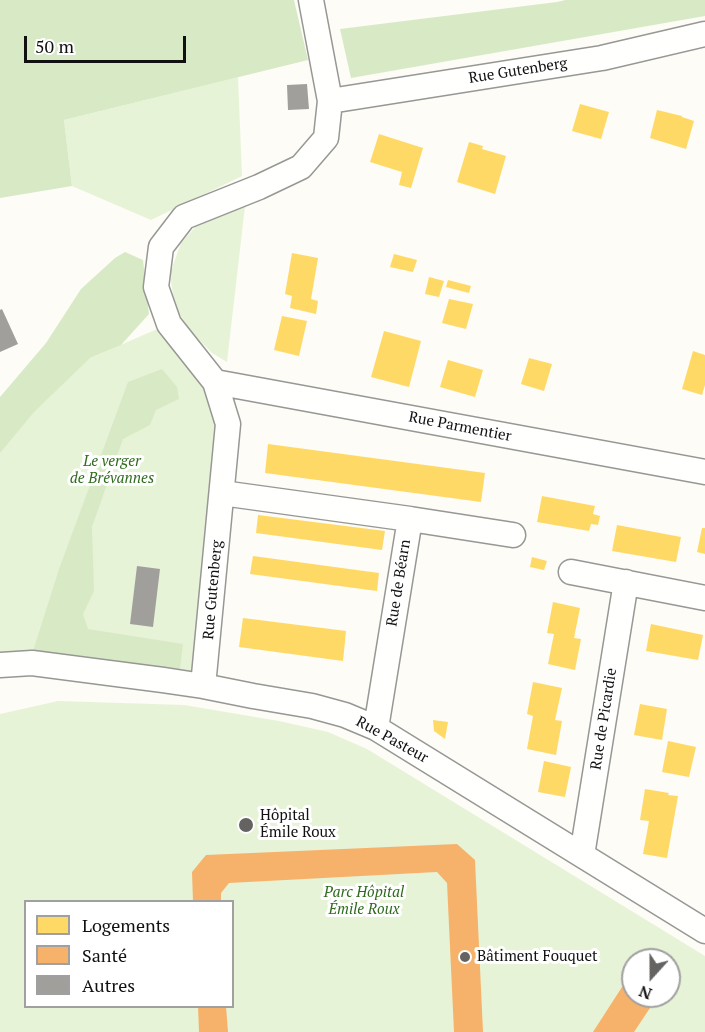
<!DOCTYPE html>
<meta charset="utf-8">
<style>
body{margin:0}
#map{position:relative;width:705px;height:1032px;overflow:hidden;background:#fdfcf7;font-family:"PT Serif",serif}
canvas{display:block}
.legend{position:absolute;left:24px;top:900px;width:210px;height:108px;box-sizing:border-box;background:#fff;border:2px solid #a0a0a0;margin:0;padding:8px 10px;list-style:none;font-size:18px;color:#111}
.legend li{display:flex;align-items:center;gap:12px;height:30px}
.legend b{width:30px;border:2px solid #a0a0a0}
.north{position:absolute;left:621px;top:948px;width:60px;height:60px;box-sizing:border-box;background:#fff;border:2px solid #a0a0a0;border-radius:50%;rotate:201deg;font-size:16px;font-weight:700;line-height:24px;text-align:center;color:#111}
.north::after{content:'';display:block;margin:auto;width:21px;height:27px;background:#646362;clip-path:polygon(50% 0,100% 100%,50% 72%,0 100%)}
.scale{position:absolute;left:24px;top:36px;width:162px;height:27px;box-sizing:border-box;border:3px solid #111;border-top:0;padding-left:8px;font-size:18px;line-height:21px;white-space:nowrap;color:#111;-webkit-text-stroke:4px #fff;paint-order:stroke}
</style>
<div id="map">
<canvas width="705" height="1032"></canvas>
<ul class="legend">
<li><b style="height:16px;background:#ffd966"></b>Logements</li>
<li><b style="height:16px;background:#f6b26b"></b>Santé</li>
<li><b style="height:16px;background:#a19f9c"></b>Autres</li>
</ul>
<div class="north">N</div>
<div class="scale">50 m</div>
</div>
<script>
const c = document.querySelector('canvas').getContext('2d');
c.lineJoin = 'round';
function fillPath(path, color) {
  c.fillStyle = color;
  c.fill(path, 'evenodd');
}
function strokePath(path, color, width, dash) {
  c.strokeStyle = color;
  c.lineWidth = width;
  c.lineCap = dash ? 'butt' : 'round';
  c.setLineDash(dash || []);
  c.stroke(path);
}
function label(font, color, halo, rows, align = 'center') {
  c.font = font + ' "PT Serif",serif';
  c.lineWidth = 6;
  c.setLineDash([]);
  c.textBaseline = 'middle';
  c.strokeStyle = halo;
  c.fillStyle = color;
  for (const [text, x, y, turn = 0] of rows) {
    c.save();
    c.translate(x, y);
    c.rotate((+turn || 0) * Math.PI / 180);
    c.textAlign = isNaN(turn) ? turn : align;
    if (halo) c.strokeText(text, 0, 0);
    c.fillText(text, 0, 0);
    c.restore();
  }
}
fillPath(new Path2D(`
 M238,77L242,176L151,220L72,186L64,120Z
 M245,206L227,362L212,353L191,332L175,307L170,274L181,243L199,223Z
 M169,324L228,424L203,686L0,668V397Z
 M58,701L184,705L279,721L328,732L367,749L705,956V1032H0V714ZM26,902H232V1006H26ZM633,960H669V996H633Z`), '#e7f3d7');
fillPath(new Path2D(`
 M0,0H294L308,60L64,120L72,186L0,198Z
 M565,0H705V16L351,78L340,29L557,2Z
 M125,252L143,260L149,314L121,345L90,358L34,412L0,453V397L46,343L81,289L115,258Z
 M162,369L177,387L179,399L156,410L150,425L123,439L92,527L94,591L83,614L88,629L183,644L180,669L33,651L59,569L128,382Z`), '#d8eac5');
fillPath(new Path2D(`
 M580,104L609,112L601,139L572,131Z
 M657,110L682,116V117L694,121L686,149L650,138Z
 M379,134L423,148L411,188L399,185L402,172L370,162Z
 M469,142L483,146L482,149L506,156L495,194L457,182Z
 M292,253L318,258L311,299L318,301L316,314L290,308L292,296L285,294Z
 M394,254L417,260L413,272L390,267Z
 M429,277L444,281L439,297L425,294Z
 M448,280L471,286L469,293L446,287Z
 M449,299L473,304L466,329L442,323Z
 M282,316L307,321L299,356L274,350Z
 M384,331L421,341L409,387L371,377Z
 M693,351L705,355V385L702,395L682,389Z
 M529,358L552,364L544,391L521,384Z
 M448,360L483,370L475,397L440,387Z
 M268,444L485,473L481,502L265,473Z
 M542,496L595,506L593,514L600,516L598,525L591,524L589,531L537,522Z
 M258,515L385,531L382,550L256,533Z
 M617,525L681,537L676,562L612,551Z
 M702,528H705V554L697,552Z
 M253,556L379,573L377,591L250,574Z
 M532,557L547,561L544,570L530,567Z
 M553,602L580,608L574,638L581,639L575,670L548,664L554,634L547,633Z
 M243,618L346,631L343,661L239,647Z
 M651,624L703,635L698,660L646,651Z
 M533,682L562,688L555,720L562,721L556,755L527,749L533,716L527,714Z
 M640,704L667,709L662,740L634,735Z
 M433,720L448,722L445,739L434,731Z
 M668,741L696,747L689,777L662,772Z
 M544,761L571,767L565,797L538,792Z
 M645,789L669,793L668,795L678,796L667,858L643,854L649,821L640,820Z`), '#ffd966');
fillPath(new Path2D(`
 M457,844L475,860L483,1032H454L447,883L437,872L229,883L221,893V902H193L192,872L206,855Z
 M633,970V996H658L634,1032H593Z
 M198,1006H226L228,1032H199Z`), '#f6b26b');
fillPath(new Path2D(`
 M307,84L309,109L288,110L287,85Z
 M2,309L18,344L0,352V310Z
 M137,566L160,569L153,627L130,624Z`), '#a19f9c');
const street = new Path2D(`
 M330,101L602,58L705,34
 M215,382L705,472
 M222,493L410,519L376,728
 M410,519L513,535
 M571,572L705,598
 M0,665L32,663L163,680L203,686L253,696L312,706L345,715L376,728L705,931
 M203,686L228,424L215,382L169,324L156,287L161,247L184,217L259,187L301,167L326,138L330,101L311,0
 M582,855L626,582`);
strokePath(street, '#979795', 27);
strokePath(street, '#fffffe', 24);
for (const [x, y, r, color] of [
 [246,825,8,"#646362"],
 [465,957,6,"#646362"]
]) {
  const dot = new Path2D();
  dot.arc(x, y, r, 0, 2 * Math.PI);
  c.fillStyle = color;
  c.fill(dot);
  strokePath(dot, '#fff', 2);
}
label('15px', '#111', '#fff', [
 ["Rue Gutenberg",518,71,-9],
 ["Rue Parmentier",460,427,11],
 ["Rue de Béarn",399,583,-81],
 ["Rue Gutenberg",213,590,-85],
 ["Rue de Picardie",604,719,-81],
 ["Rue Pasteur",392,740,29]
]);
label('italic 15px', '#2f6b1f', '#fff', [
 ["Le verger",112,462],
 ["de Brévannes",112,479],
 ["Parc Hôpital",364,893],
 ["Émile Roux",364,910]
]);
label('15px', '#111', '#fff', [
 ["Hôpital",260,816],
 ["Émile Roux",260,833],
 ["Bâtiment Fouquet",477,957]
], 'left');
</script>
